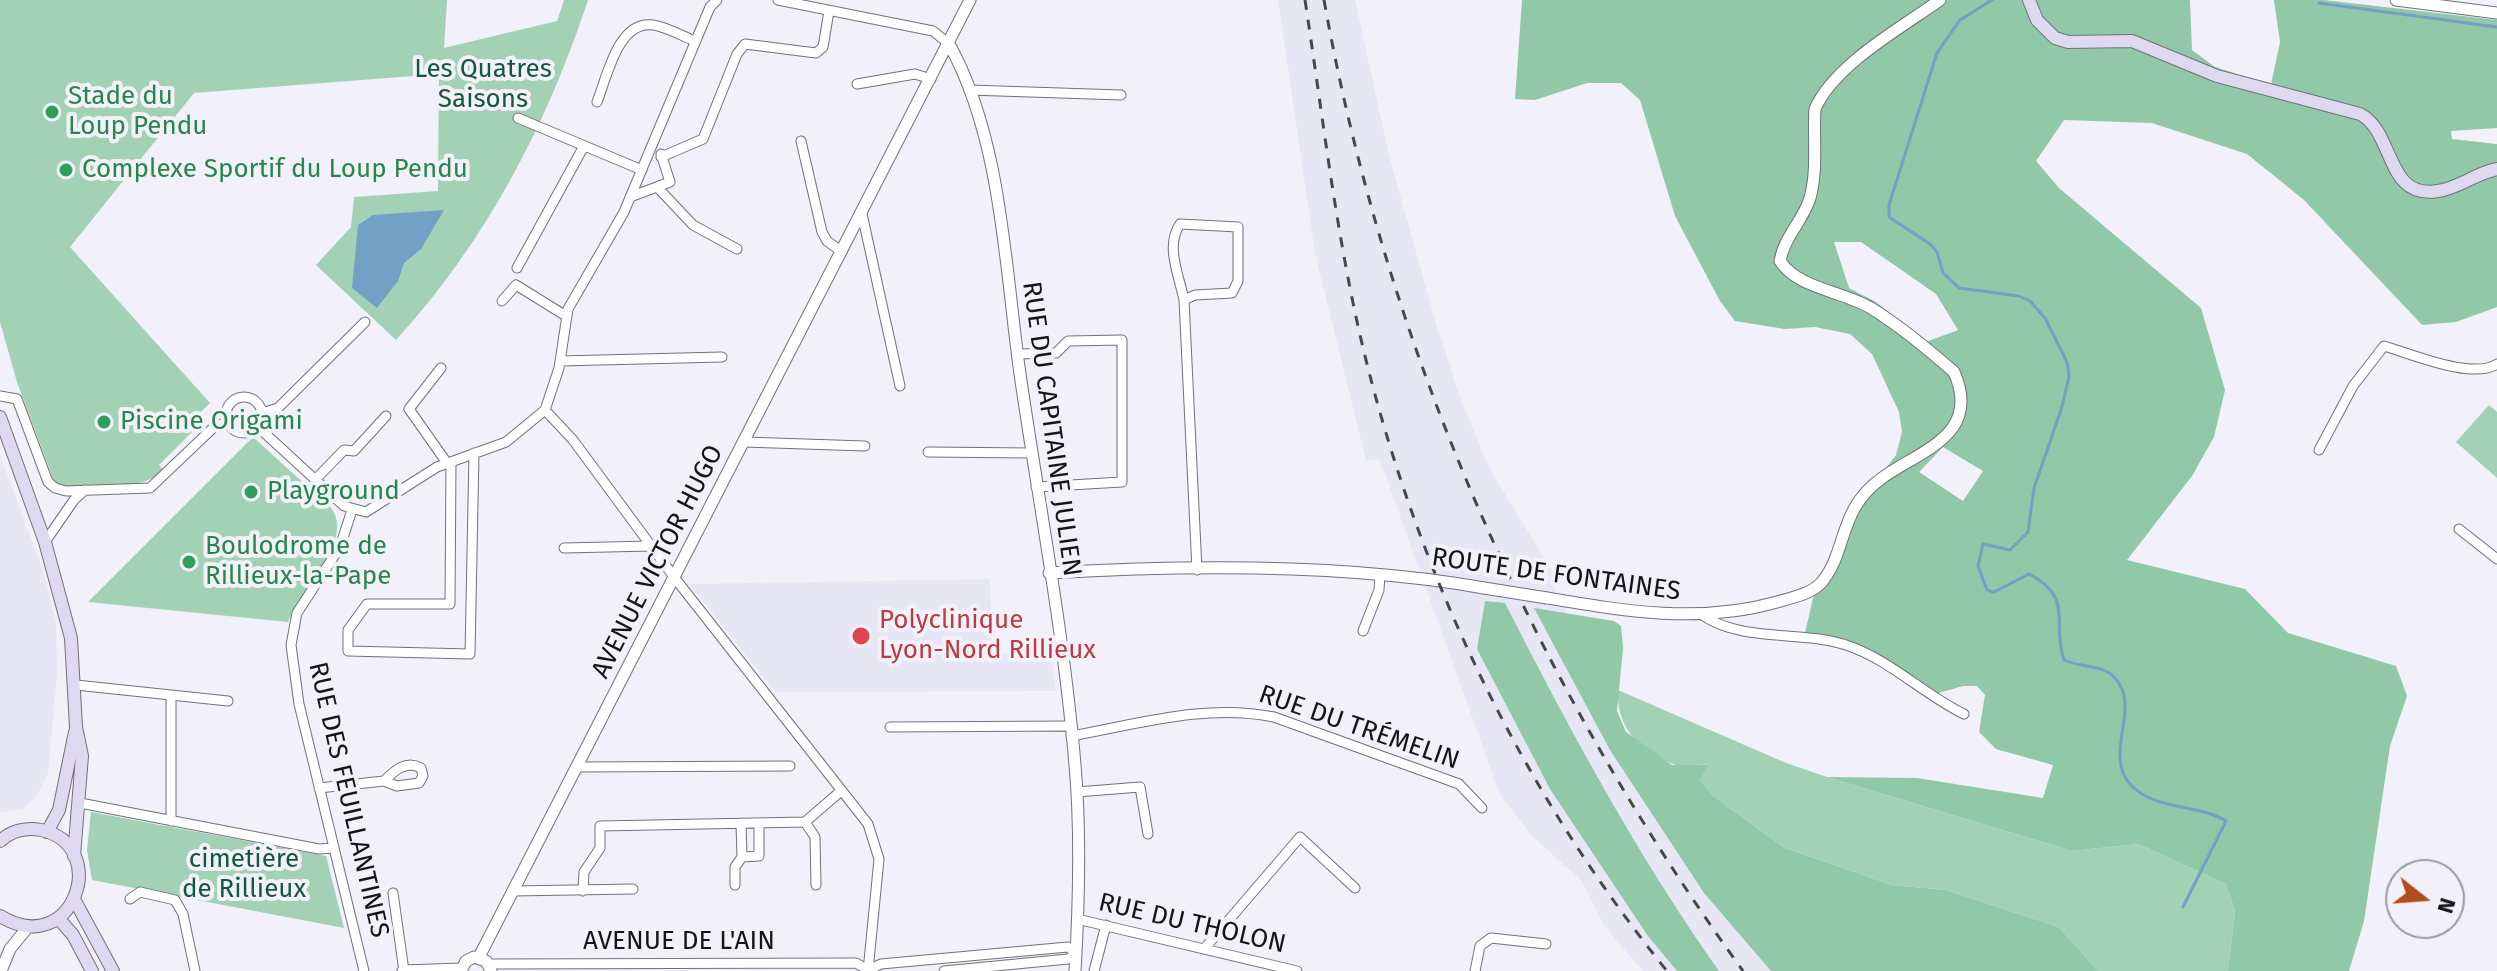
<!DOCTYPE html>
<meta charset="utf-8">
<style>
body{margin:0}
#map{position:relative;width:2497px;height:971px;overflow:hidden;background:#f2f1f9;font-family:"Fira Sans",sans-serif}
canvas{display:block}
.north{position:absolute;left:2385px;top:859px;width:80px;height:80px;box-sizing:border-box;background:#f2f1f9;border:2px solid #9a999f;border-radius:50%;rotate:107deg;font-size:22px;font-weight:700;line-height:32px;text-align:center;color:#151517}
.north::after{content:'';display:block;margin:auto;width:28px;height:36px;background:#b14c1c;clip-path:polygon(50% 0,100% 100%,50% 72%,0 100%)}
</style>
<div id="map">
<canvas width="2497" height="971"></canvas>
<div class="north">N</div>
</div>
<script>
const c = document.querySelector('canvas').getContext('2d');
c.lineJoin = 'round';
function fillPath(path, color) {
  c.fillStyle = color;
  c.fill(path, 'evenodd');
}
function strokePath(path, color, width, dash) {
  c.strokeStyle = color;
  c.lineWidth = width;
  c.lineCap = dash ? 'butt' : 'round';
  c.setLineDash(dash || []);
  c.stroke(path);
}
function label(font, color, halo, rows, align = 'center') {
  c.font = font + ' "Fira Sans",sans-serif';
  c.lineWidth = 8;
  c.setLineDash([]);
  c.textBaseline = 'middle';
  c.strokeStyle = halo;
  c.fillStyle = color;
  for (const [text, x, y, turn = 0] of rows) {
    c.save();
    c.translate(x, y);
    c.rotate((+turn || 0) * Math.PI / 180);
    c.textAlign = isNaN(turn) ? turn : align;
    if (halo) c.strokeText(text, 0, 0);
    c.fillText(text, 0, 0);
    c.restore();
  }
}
fillPath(new Path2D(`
 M1278,0H1355L1389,155L1436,324L1460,397L1489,468L1559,582L1552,583L1618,728L1788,971H1643L1605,927L1581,880L1532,836L1500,795L1380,460H1366L1315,253Z
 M0,455L43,570L56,622L57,674L48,774L35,798L23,809L0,813Z
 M990,579L992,654H1051L1056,691L775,692L689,584Z`), '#e7e6f5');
fillPath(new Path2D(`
 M0,0H447L444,48L557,21L564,0H588C547,125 485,243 396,340L316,265L351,227L354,197L438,191L439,74L194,93L70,247L210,403L194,419L199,425L159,465L164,471C139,492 92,485 61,486L54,481L17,382L0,322Z
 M2489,405L2497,412V478L2456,442Z
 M253,437L331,508C355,540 302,590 288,622L88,602Z
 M1618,690L1786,763L1827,777L2072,851L2138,844L2226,884L2235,911L2228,971H2098L2059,927L1946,890L1892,885L1785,848L1713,796L1698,780L1709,765C1698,764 1679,768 1670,763C1637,748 1616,726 1618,690Z
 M91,812L326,856L344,928L92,880L87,850Z`), '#a3d1b6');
fillPath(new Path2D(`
 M1522,0H2190L2192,50L2215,67L2271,85L2280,42L2274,0H2324L2497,20V128L2451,131L2452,139L2497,144V307L2456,322L2422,325L2304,200L2247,154L2152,123L2064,120L2036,161L2059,188L2201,308L2225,390L2214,437L2192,476L2127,560L2245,589L2288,633L2396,666L2407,696L2390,746L2364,921L2349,971H2228L2235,911L2226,884L2138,844L2072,851L1827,777L1917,778L2043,798L2053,765L1996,749L1979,732L1985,695L1977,686H1963L1935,694L1886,662L1805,633L1813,598L1866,494L1896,455L1902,432L1899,412L1872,354L1850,334L1815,327L1785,329L1735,321L1720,301L1675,216L1640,100L1621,83H1587L1535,100L1515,99ZM1834,242H1861L1936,294L1958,330L1926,342L1876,302L1849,288ZM1943,447L1983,471L1963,501L1919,472Z
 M1485,601L1505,603C1569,729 1637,855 1719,971H1677L1648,936L1550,789L1477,649Z
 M1534,608L1614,621L1621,626L1623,648L1617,711L1626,732L1672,765H1709L1699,780L1713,796L1785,848L1892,885L1946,890L2059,927L2098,971H1771L1704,893L1610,750Z`), '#90c8a8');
fillPath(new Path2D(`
 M444,210L421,249L404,263L398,281L377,308L352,288L358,225L373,215Z`), '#74a0c6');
strokePath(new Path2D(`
 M1992,0L1960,20L1937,53L1889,205V217L1930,244L1937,252L1943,273L1959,288L2019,296L2030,301L2045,318L2067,362L2069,377L2061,410L2034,488L2028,532L2010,550L1983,544L1978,566L1987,590L1994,592L2029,574C2075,598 2051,622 2064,660C2080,668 2103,664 2115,678C2142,707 2103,754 2130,784C2154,811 2197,803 2226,821L2183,907
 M2319,3L2497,27`), '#74a0c6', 3);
const minor = new Path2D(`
 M778,0L933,31L949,44
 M857,84L915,74L931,79
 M969,90L1121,95
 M597,102C607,77 618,20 653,25C667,27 682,36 695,41
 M518,118L642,170
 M801,141L822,232L827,241L842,252
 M661,157L703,139L737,54L745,44L816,53L823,47L829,11
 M658,188L693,225L737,249
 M630,197L670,182L661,154
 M862,214L900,386
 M517,268L584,146
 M1184,300C1179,275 1165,246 1180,224L1238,227V281L1232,293L1195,295L1184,300L1197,570
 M502,301L516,285L566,316
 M1017,354L1056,353L1068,341L1122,340V482L1036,487
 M560,361L722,357
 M441,368L409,409L447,463
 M0,396L17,399L48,482L55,488L66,491L150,488L214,427L227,422
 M226 415a18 18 0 1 1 36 0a18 18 0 1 1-36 0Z
 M545,410L573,440L674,577L868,824L879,859L868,971
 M262,413L278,408L365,322
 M258,427L344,506L366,512L437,467L506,442L545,410L559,368L568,309L624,212L710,7L717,0
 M744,442L865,446
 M2319,450L2353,386L2384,346C2411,354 2473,380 2497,364
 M928,452L1031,453
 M451,462L450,604H367L348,630V651L470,654L474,453
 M315,480L344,450L354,451L386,416
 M352,510L340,547L297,613L291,645L299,704L364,971
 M2459,529L2497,559
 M45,542L74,500L85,490
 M564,548L651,546
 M1702,615C1744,643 1800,630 1846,645C1889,659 1923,694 1964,714
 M1363,631L1379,590L1380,575
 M76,685L228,701
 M890,727L1070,726
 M1071,736C1138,724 1206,703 1274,717L1459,784L1482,808
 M577,767L790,766
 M319,788L384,781L397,786L419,783L423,776L421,768C406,760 395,770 384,781
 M1077,792L1140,787L1148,834
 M80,803L319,849L333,848
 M171,821V695
 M805,822L815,837L816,885
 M742,857L759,856V823
 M735,885V867L742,857L741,823
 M512,891L633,889
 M583,891L584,872L600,848V826L805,822L841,791
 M393,893L404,971
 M130,899L140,892L175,900L183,914L195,971
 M1077,919L1297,971
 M1204,949L1300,837L1355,888
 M489,964L856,963L870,971
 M866,971L881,964L1068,947L1076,953L1068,959L944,971
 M1094,971L1106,925
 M1475,971L1480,946L1491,938L1546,944`);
const tertiary = new Path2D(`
 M2396,0L2497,13
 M949,44C1002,139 1005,268 1020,374C1039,504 1064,634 1075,765C1081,832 1079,904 1075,971
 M1049,573C1185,565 1350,564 1484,588
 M1547,598C1624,611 1700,624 1777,602C1791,598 1811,594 1821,583C1848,552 1837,510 1882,478C1921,450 1982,435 1954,372C1929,350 1900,326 1871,308C1843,291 1798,289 1780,261C1784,237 1803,221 1810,198C1818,169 1813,138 1815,109C1834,65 1901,28 1940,0
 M479,957L970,0
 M1,971L10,949L28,927
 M403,971L461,969
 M461,971L466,961L474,957L486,961L491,971`);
const secondary = new Path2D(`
 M2029,0L2037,20L2055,38L2068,42L2132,41L2217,76L2360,114C2395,132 2385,200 2438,191C2459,188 2476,173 2497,169
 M0,417L45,542L71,638L76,727L82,756L74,856
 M47,832L59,810L75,732
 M0,841C11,831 26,827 41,830C112,845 74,961 0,916
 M74,899L113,971
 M58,918L73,935L92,971`);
strokePath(minor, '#717178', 11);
strokePath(tertiary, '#717178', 13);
strokePath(secondary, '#717178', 14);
strokePath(minor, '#fff', 9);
strokePath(tertiary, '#fff', 11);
strokePath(secondary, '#ded8f0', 12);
strokePath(new Path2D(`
 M1305,0C1323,117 1336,236 1364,352C1419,577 1521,790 1667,971
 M1324,0C1387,352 1534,682 1743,971`), '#48484b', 3, [10, 10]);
const tertiaryBridge = new Path2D(`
 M1484,588L1547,598`);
strokePath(tertiaryBridge, '#717178', 13, []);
strokePath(tertiaryBridge, '#fff', 11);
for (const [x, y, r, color] of [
 [52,112,8,"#2e9e5b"],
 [66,170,8,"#2e9e5b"],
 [104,422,8,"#2e9e5b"],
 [251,492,8,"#2e9e5b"],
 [189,562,8,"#2e9e5b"],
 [861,636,10,"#e0444e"]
]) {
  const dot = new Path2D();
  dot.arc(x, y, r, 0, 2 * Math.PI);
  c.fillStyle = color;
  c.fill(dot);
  strokePath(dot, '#f2f1f9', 3);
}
label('26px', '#155739', '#f2f1f9', [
 ["Les Quatres",483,70],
 ["Saisons",483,100],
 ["cimetière",244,860],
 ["de Rillieux",244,890]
]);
label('26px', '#27864d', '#f2f1f9', [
 ["Stade du",68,97],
 ["Loup Pendu",68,127],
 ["Complexe Sportif du Loup Pendu",82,170],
 ["Piscine Origami",120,422],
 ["Playground",267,492],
 ["Boulodrome de",205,547],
 ["Rillieux-la-Pape",205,577]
], 'left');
label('26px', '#151517', '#f2f1f9', [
 ["RUE DU CAPITAINE JULIEN",1051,429,82],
 ["AVENUE VICTOR HUGO",658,562,-63],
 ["ROUTE DE FONTAINES",1556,575,8],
 ["RUE DU TRÉMELIN",1359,728,19],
 ["RUE DES FEUILLANTINES",348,800,77],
 ["RUE DU THOLON",1192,924,13],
 ["AVENUE DE L'AIN",679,942]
]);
label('26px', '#be3a42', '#f2f1f9', [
 ["Polyclinique",879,621],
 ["Lyon-Nord Rillieux",879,651]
], 'left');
</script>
